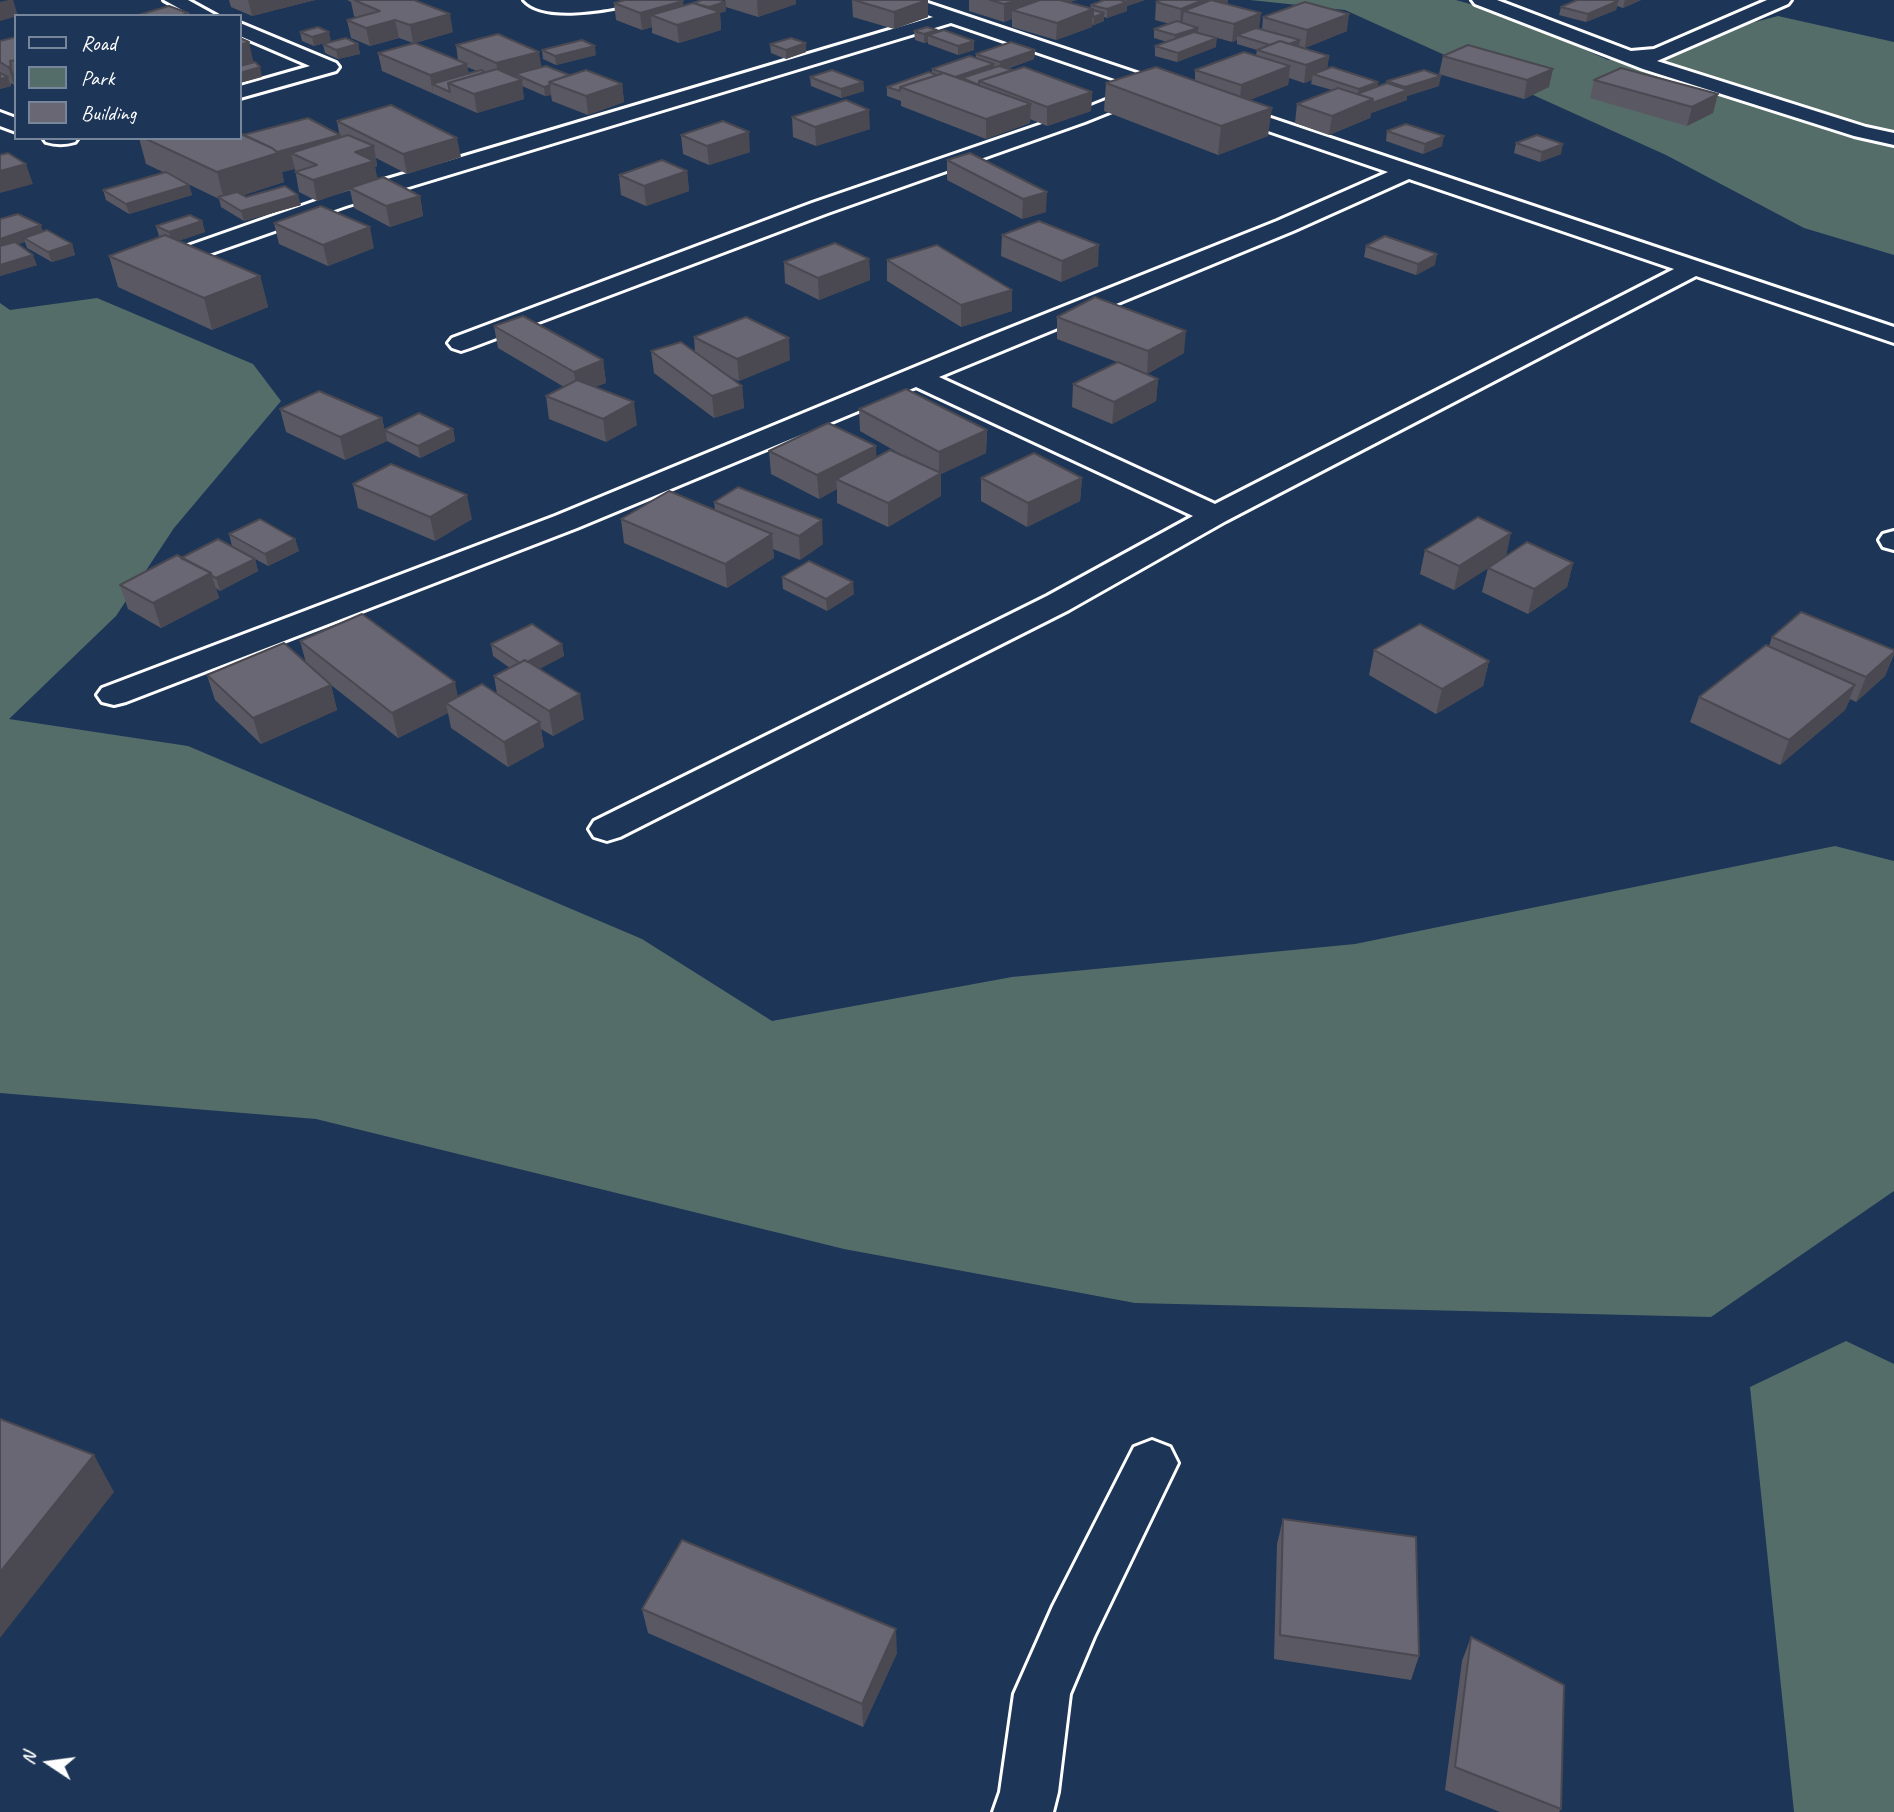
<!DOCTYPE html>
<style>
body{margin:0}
#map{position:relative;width:1894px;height:1812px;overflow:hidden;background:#1d3557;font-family:Caveat,sans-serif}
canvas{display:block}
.legend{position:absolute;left:14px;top:14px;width:228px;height:126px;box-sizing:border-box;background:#1d3557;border:2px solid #77869a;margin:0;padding:9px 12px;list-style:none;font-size:21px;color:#fff}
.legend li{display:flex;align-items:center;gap:14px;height:35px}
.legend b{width:35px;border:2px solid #77869a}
.north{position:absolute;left:14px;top:1728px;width:70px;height:70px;-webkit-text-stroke:5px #1d3557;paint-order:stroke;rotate:283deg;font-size:19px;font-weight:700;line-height:28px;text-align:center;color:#fff}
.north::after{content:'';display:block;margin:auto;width:24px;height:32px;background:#fff;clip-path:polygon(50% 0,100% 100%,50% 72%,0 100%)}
</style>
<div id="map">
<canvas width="1894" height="1812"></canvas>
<ul class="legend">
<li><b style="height:9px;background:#1d3557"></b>Road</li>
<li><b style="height:19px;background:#556d69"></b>Park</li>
<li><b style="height:19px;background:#696773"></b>Building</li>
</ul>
<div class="north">N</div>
</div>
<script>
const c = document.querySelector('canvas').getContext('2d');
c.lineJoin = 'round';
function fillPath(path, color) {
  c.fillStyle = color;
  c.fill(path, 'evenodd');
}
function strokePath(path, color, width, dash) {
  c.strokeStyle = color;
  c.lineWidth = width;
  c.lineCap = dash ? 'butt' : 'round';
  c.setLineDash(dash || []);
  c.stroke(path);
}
fillPath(new Path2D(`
 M1250,0H1456L1505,14L1608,60L1778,16L1894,42V255L1804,228L1666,155L1345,10Z
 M97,298L253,364L281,401L174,528L116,616L9,719L188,746L642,939L772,1021L1012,977L1355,944L1835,846L1894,861V1191L1711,1317L1135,1303L844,1249L316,1119L0,1093V303L10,310Z
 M1846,1341L1894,1364V1812H1794L1750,1387Z`), '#556d69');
const minor = new Path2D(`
 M164,0H188L217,16H193Z
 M524,0H635L632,4C607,10 543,22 524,0Z
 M892,0H919L1894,327V343L1696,276L1226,521L1069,610L620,837L607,841L594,837L589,829L594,821L1047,596L1193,516L916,387L577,528L126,702L114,705L102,702L97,695L102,688L555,516L985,338L1277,221L1388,172L1157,93L1085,122L828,213L470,348L461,351L452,348L448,343L452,338L812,203L1071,114L1138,87L951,23L346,206L158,272L150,274L142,272L138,267L142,262L330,196L933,17L895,4ZM1409,179L1674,269L1215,504L939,377L1293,231Z
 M1472,0H1497L1631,51L1654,49L1767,0H1791L1788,4L1657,61L1866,127L1894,133V145L1854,136L1643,69L1475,4Z
 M240,23L336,63L339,67L336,71L240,98V86L310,66L240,36Z
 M0,112L16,118V132L0,126Z
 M43,138H78L75,142C65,145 56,145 46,142Z
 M1894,531V550L1883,547L1879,540L1883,534Z
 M1152,1440L1170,1447L1178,1463L1094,1637L1070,1694L1058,1792L1053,1812H993L1000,1792L1014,1694L1053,1606L1134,1447Z`);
strokePath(minor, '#fff', 6);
fillPath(minor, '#1d3557');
fillPath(new Path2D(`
 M229,0H315L252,16L231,7Z
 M347,0H414L453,32L415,43L458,60L456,45L542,67L569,75L622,84L624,102L588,115L552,101L551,95L545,96L522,86L524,99L477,113L382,71L378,53L413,43L399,38L370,46L351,38L347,20L357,18L354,16L351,2ZM467,67L477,71L469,74Z
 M725,0H796V4L758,17L726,7Z
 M852,0L928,17L894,29L853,17Z
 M969,0H1077L1069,2L1090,9L1091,5L1104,0H1145L1127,6V11L1107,18L1104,17V21L1092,25V27L1056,40L1012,27V19L1004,22L969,11Z
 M1161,0H1228L1227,4L1259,29H1262L1263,17L1347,31L1305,48L1299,46V47L1329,56L1327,69L1378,82L1377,87L1387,84V81L1439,86L1407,96V100L1371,113L1370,118L1329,135L1295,123L1297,104L1332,90L1311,84L1312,80L1304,83L1289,78L1288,85L1249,100L1268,136L1218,155L1104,111L1106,83L1195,81V70L1256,56L1257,50L1237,44V40L1232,42L1200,33L1216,47L1177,62L1155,56V46L1167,42L1154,38V29L1170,24L1155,20L1156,2Z
 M1577,0H1641L1623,8L1617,6L1616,10L1586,22L1559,15L1561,7Z
 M725,2L726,11L720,13L721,30L679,43L652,33V27L642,30L616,20L614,3L683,6Z
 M937,30V32L974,50L958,55L928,44V42L924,43L915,40L914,31Z
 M300,32L331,41L314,46L302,41Z
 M16,37V85H14L11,83V86L0,89V41Z
 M323,44H358L360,54L338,59L325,53Z
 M770,44L806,52L786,59L771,53Z
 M1468,45L1549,87L1524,99L1439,74L1443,56Z
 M542,50L596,55L556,65L543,59Z
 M1035,50L1034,59L1007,69L1092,92L1091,111L1047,126L1030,119V123L986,139L901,106V101L887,96V87L932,74V69L976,58V54Z
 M810,77L863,82L864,91L841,98L811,86Z
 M1594,80L1713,113L1687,126L1590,98Z
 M792,117L870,129L816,146L793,137Z
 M337,121L461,157L407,174L376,158L377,166L375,167L377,179L420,196L423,216L390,227L354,208L350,190L317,201L299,192L295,169L282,172L284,182L244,195L246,197L301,205L244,221L221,207L219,199L188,184L189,185L192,195L129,214L106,200L103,190L163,172L146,164L139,138H240L243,135L340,138Z
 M1387,131L1442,146L1423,154L1386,141Z
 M681,135L750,152L709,165L683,154Z
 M1516,143L1561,154L1540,162L1514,153Z
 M970,153L1046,212L1022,219L947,180V160Z
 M687,171L689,191L646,206L621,195L619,175Z
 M0,219L43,232L72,244L75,255L52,262L27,248L25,242L18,244L37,265L0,276Z
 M202,221L205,232L178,241L260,276L268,307L212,330L118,287L109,256L160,237L159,236L156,226Z
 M274,223L374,248L328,266L279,244Z
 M1002,235L1098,266L1061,282L1001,256Z
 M1366,246L1435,265L1416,275L1364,257Z
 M869,259L870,280L819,300L785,283L784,262Z
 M887,260L1012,311L961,327L887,281Z
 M1057,317L1184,353L1147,374L1126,365L1158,379L1156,401L1112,424L1072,407L1073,384L1117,362L1057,339Z
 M494,326L603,360L606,383L594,387L637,425L606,442L549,419L546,396L564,387L498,348Z
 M694,337L790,360L739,381L730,377L742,386L744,408L714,418L654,373L651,351L695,352Z
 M280,409L382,418L387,441L345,460L286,432Z
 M859,409L987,430L986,453L941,474V496L888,527L837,503V489L819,499L771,474L769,451L911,460L860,431Z
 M453,429L455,441L420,458L387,441L384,430Z
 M981,478H1082L1080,501L1027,527L981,501Z
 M353,484L472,519L435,541L358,508Z
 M714,502L823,544L800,560L773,549L774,558L727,588L624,543L621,519L715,510Z
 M229,534L295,539L299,551L268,566L232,546Z
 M1425,550L1506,556L1573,563L1567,587L1528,614L1482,592L1488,568L1454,590L1420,574Z
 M181,558L255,559L258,571L220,591L216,588L219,598L161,628L128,609L120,585Z
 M782,577L854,594L827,611L783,589Z
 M1772,637L1894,650V654L1885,676L1856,702L1850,699L1845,710L1780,765L1690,722L1699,697L1769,646Z
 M300,641L458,697L497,694L494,676L510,668L493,656L491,644H562L564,656L539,669L584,719L553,736L541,729L544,747L508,767L451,728L448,713L398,738L331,685L337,710L261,744L215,700L207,675L306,663Z
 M1374,650L1489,661L1483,686L1436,714L1369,675Z
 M1283,1519L1419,1656L1411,1680L1274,1659L1277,1544Z
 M642,1609L897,1653L863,1727L648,1633Z
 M1471,1637L1561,1809L1559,1812H1500L1445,1790L1462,1661Z`), '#5a5963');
fillPath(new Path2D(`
 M8,0H13L18,16L0,21V2Z
 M248,0H315L252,16Z
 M757,0H796V4L758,17Z
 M928,0V17L894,29V12Z
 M1018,0H1044L1012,10V19L1004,22V4Z
 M1051,0H1077L1051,8Z
 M1127,0H1145L1127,6V11L1107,18V9L1127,2Z
 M1203,0H1228L1227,7L1184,11L1182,25L1180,26L1181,9Z
 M1625,0H1641L1623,8Z
 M683,1L684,18L651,15L652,27L642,30L640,13Z
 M1618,1L1616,10L1586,22L1588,14Z
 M725,2L726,11L720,13L721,30L679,43L677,25L709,7Z
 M1093,9L1092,27L1056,40L1057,23Z
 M1104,13V21L1093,26L1094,17Z
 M1261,13L1259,31L1237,35V40L1232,42L1234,24Z
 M450,14L453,32L413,43L410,25Z
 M1349,14L1347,31L1305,48L1307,30Z
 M395,20L399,38L370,46L366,28Z
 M1198,28V37L1174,45L1175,35Z
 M937,30V38L928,35V42L924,43V34Z
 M329,32L331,41L314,46L312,37Z
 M1217,38L1216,47L1177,62L1178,53Z
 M1300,40L1298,49L1280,48Z
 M974,41V50L958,55V46Z
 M249,42L255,69L260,67L262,77L240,83V45Z
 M806,43V52L786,59V50Z
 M358,44L360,54L338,59L336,50Z
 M595,46L596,55L556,65L555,56Z
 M1035,50L1034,59L1000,71V62Z
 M539,52L542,70L515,74L516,77L522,80L524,99L477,113L474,94L499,78L496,63Z
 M1329,56L1326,74H1313L1312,80L1304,83L1306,65Z
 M467,64L470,82L432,84L433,93L430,75Z
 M994,64L993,73L962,84L955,77Z
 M11,66L16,79V85H14L8,67Z
 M1290,66L1288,85L1240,104L1241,85Z
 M1553,69L1549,87L1524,99L1527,80Z
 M1441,76L1439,86L1407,96V100L1371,113L1370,118L1329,135L1332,116L1373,99L1404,92L1405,87Z
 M8,77L11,86L0,89V79Z
 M863,82L864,91L841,98V89Z
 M1378,82L1377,91L1357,99L1359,89Z
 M622,84L624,102L588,115L586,96Z
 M550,85L551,95L545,96L544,87Z
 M1092,92L1091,111L1047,126V107Z
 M1718,94L1713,113L1687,126L1692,107Z
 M1031,104L1030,123L986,139V119Z
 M1272,108L1268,136L1218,155L1221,126Z
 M869,110L870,129L816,146L815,127Z
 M749,132L750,152L709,165L707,146Z
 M340,135L344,155L291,153L295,169L282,172L284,182L226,201L224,200L217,172L274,154Z
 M1444,136L1442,146L1423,154L1425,144Z
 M457,138L461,157L407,174L403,154Z
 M1563,144L1561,154L1540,162L1542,152Z
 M374,146L377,166L375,167L378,180L350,188V190L317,201L313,180L355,152Z
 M26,164L33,184L0,193V171Z
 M687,171L689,191L646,206L644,186Z
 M189,185L192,195L129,214L126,204Z
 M1047,192L1046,212L1022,219L1023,199Z
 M298,195L301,205L244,221L241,211Z
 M420,196L423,216L390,227L386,206Z
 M202,221L205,232L171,243L169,232Z
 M41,225L44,235L24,238L25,242L0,250V239Z
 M370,227L374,248L328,266L323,245Z
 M72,244L75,255L52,262L48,252Z
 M1099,245L1098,266L1061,282L1062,261Z
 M1437,254L1435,265L1416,275L1418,264Z
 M33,255L37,265L0,276V265Z
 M869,259L870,280L819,300L818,278Z
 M260,276L268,307L212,330L204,298Z
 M1012,290V311L961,327V305Z
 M1186,331L1184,353L1147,374L1148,351Z
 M789,338L790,360L739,381L737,359Z
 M603,360L606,383L577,394L574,372Z
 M1158,379L1156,401L1112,424L1114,402Z
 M742,386L744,408L714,418L712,396Z
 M634,402L637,425L606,442L603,419Z
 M382,418L387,441L345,460L340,437Z
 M453,429L455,441L420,458L418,446Z
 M987,430L986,453L941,474V496L888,527V503L939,473V452Z
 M876,446L877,469L836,479L837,489L819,499L817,475Z
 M1082,478L1080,501L1027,527L1028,503Z
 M467,495L472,519L435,541L430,517Z
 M822,520L823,544L800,560L799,536Z
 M1511,533L1506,557L1454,590L1459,566Z
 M772,534L774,558L727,588L725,564Z
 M295,539L299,551L268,566L265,554Z
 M255,559L258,571L220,591L216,578Z
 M1573,563L1567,587L1528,614L1534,589Z
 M211,573L219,598L161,628L153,603Z
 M853,582L854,594L827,611L826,599Z
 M562,644L564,656L524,677L522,665Z
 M1894,652L1885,676L1856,702L1866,677Z
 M1489,661L1483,686L1436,714L1442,689Z
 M455,682L460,707L446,703L448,713L398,738L392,713Z
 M331,685L337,710L261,744L253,718Z
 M1855,685L1845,710L1780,765L1789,740Z
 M580,694L584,719L553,736L549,711Z
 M540,722L544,747L508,767L504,742Z
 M94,1455L114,1492L0,1638V1572Z
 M896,1629L897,1653L863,1727L862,1704Z`), '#4a4850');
const building = new Path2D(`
 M354,0H414L450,14L410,25L395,20L366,28L347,20L380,11Z
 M625,0H681L683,1L640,13L614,3Z
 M702,0H719L725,2L709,7L693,3Z
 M854,0H927L894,12Z
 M990,0H1018L1004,4Z
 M1040,0H1060L1093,9L1057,23L1012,10Z
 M1104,0H1120L1127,2L1107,9L1091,5Z
 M1161,0H1203L1181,9L1156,2Z
 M1211,0L1261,13L1234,24L1184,11Z
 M1577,0H1613L1618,1L1588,14L1561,7Z
 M1305,2L1349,14L1307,30L1263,17Z
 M693,3L720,12L677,25L651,15Z
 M169,6L188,13L179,16H135Z
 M1093,10L1104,13L1094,17L1093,16Z
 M1177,21L1198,28L1175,35L1154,29Z
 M318,27L329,32L312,37L300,32Z
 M927,27L937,30L924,34L914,31Z
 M1256,28L1300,40L1289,44L1280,41L1270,45L1237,35Z
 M944,30L974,41L958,46L928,35Z
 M1194,32L1217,38L1178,53L1155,46Z
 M498,34L539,52L496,63L456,45Z
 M16,37V60L10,61L11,66L8,67L0,62V41Z
 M240,38L249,42L240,45Z
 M346,38L358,44L336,50L323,44Z
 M791,38L806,43L786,50L770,44Z
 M582,40L595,46L555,56L542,50Z
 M1280,41L1329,56L1306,65L1257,50Z
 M1011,42L1035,50L1000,62L976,54Z
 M415,43L467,64L430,75L378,53Z
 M1468,45L1553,69L1527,80L1443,56Z
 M1244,52L1290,66L1241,85L1195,70Z
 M970,56L994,64L955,77L932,69Z
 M255,62L260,67L240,73V66Z
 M546,66L569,75L549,82L550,85L544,87L515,74Z
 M999,66L1012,70L979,81V85L962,78Z
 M1024,67L1092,92L1047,107L979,81Z
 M1156,67L1272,108L1221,126L1106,83Z
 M1332,67L1378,82L1359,89L1313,74Z
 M1621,68L1718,94L1692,107L1594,80Z
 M497,69L522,80L474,94L448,83Z
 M481,70L485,72L448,83L450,92L432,84Z
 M586,70L622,84L586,96L549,82Z
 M832,70L863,82L841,89L810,77Z
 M1424,70L1441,76L1405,87L1387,81Z
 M929,72L937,75L900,87V91L887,87Z
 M0,73L8,77L0,79Z
 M944,73L1031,104L986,119L900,87Z
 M1387,83L1408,90L1372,103L1373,99L1357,94Z
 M1338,88L1373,99L1332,116L1297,104Z
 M846,100L869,110L815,127L792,117Z
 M391,105L457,138L403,154L337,121Z
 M308,118L340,135L277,152L272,148L243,135Z
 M723,121L749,132L707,146L681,135Z
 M1406,124L1444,136L1425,144L1387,131Z
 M240,133L272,148L278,153L217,172L144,138H240Z
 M348,135L374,146L355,152L374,161L313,180L295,172L317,165L291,153Z
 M1537,135L1563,144L1542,152L1516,143Z
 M8,153L26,164L0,171V155Z
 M970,153L1047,192L1023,199L947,160Z
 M662,160L687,171L644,186L619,175Z
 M166,172L189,185L126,204L103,190Z
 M383,177L420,196L386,206L350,188Z
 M285,186L298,195L241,211L218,197L237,192L246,197Z
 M321,206L370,227L323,245L274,223Z
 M18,214L41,225L0,239V219Z
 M190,215L202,221L169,232L156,226Z
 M1039,221L1099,245L1062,261L1002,235Z
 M47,230L72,244L48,252L24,238Z
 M165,235L260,276L204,298L109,256Z
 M1385,236L1437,254L1418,264L1366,246Z
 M15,242L33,255L0,265V246Z
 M835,243L869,259L818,278L784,262Z
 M937,245L1012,290L961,305L887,260Z
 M1095,297L1186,331L1148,351L1057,317Z
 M523,316L603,360L574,372L494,326Z
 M746,317L789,338L737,359L694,337Z
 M681,342L742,386L712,396L651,351Z
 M1118,362L1158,379L1114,402L1073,384Z
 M577,380L634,402L603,419L546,396Z
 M906,389L987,430L939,452L859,409Z
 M319,391L382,418L340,437L280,409Z
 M419,413L453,429L418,446L384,430Z
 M828,423L876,446L817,475L769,451Z
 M890,450L941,473L888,503L836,479Z
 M1034,453L1082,478L1028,503L981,478Z
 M391,464L467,495L430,517L353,484Z
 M738,487L822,520L799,536L714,502Z
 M669,491L772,534L725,564L621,519Z
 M1478,517L1511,533L1459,566L1425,550Z
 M260,519L295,539L265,554L229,534Z
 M218,539L255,559L216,578L212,576L211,573L181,558Z
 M1527,542L1573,563L1534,589L1488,568Z
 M177,555L211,573L153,603L120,585Z
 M809,561L853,582L826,599L782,577Z
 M1801,612L1894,650V652L1866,677L1772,637Z
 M362,614L455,682L392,713L300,641Z
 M532,624L562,644L527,662L525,660L520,663L491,644Z
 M1420,624L1489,661L1442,689L1374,650Z
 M284,643L331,685L253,718L207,675Z
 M1766,645L1855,685L1789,740L1699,697Z
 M525,660L580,694L549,711L494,676Z
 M482,684L540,722L504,742L446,703Z
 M0,1419L94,1455L0,1572Z
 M1283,1519L1416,1537L1419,1656L1280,1635Z
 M682,1540L896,1629L862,1704L642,1609Z
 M1471,1637L1564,1685L1561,1809L1455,1767Z`);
fillPath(building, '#696773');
strokePath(building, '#4a4850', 2);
</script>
